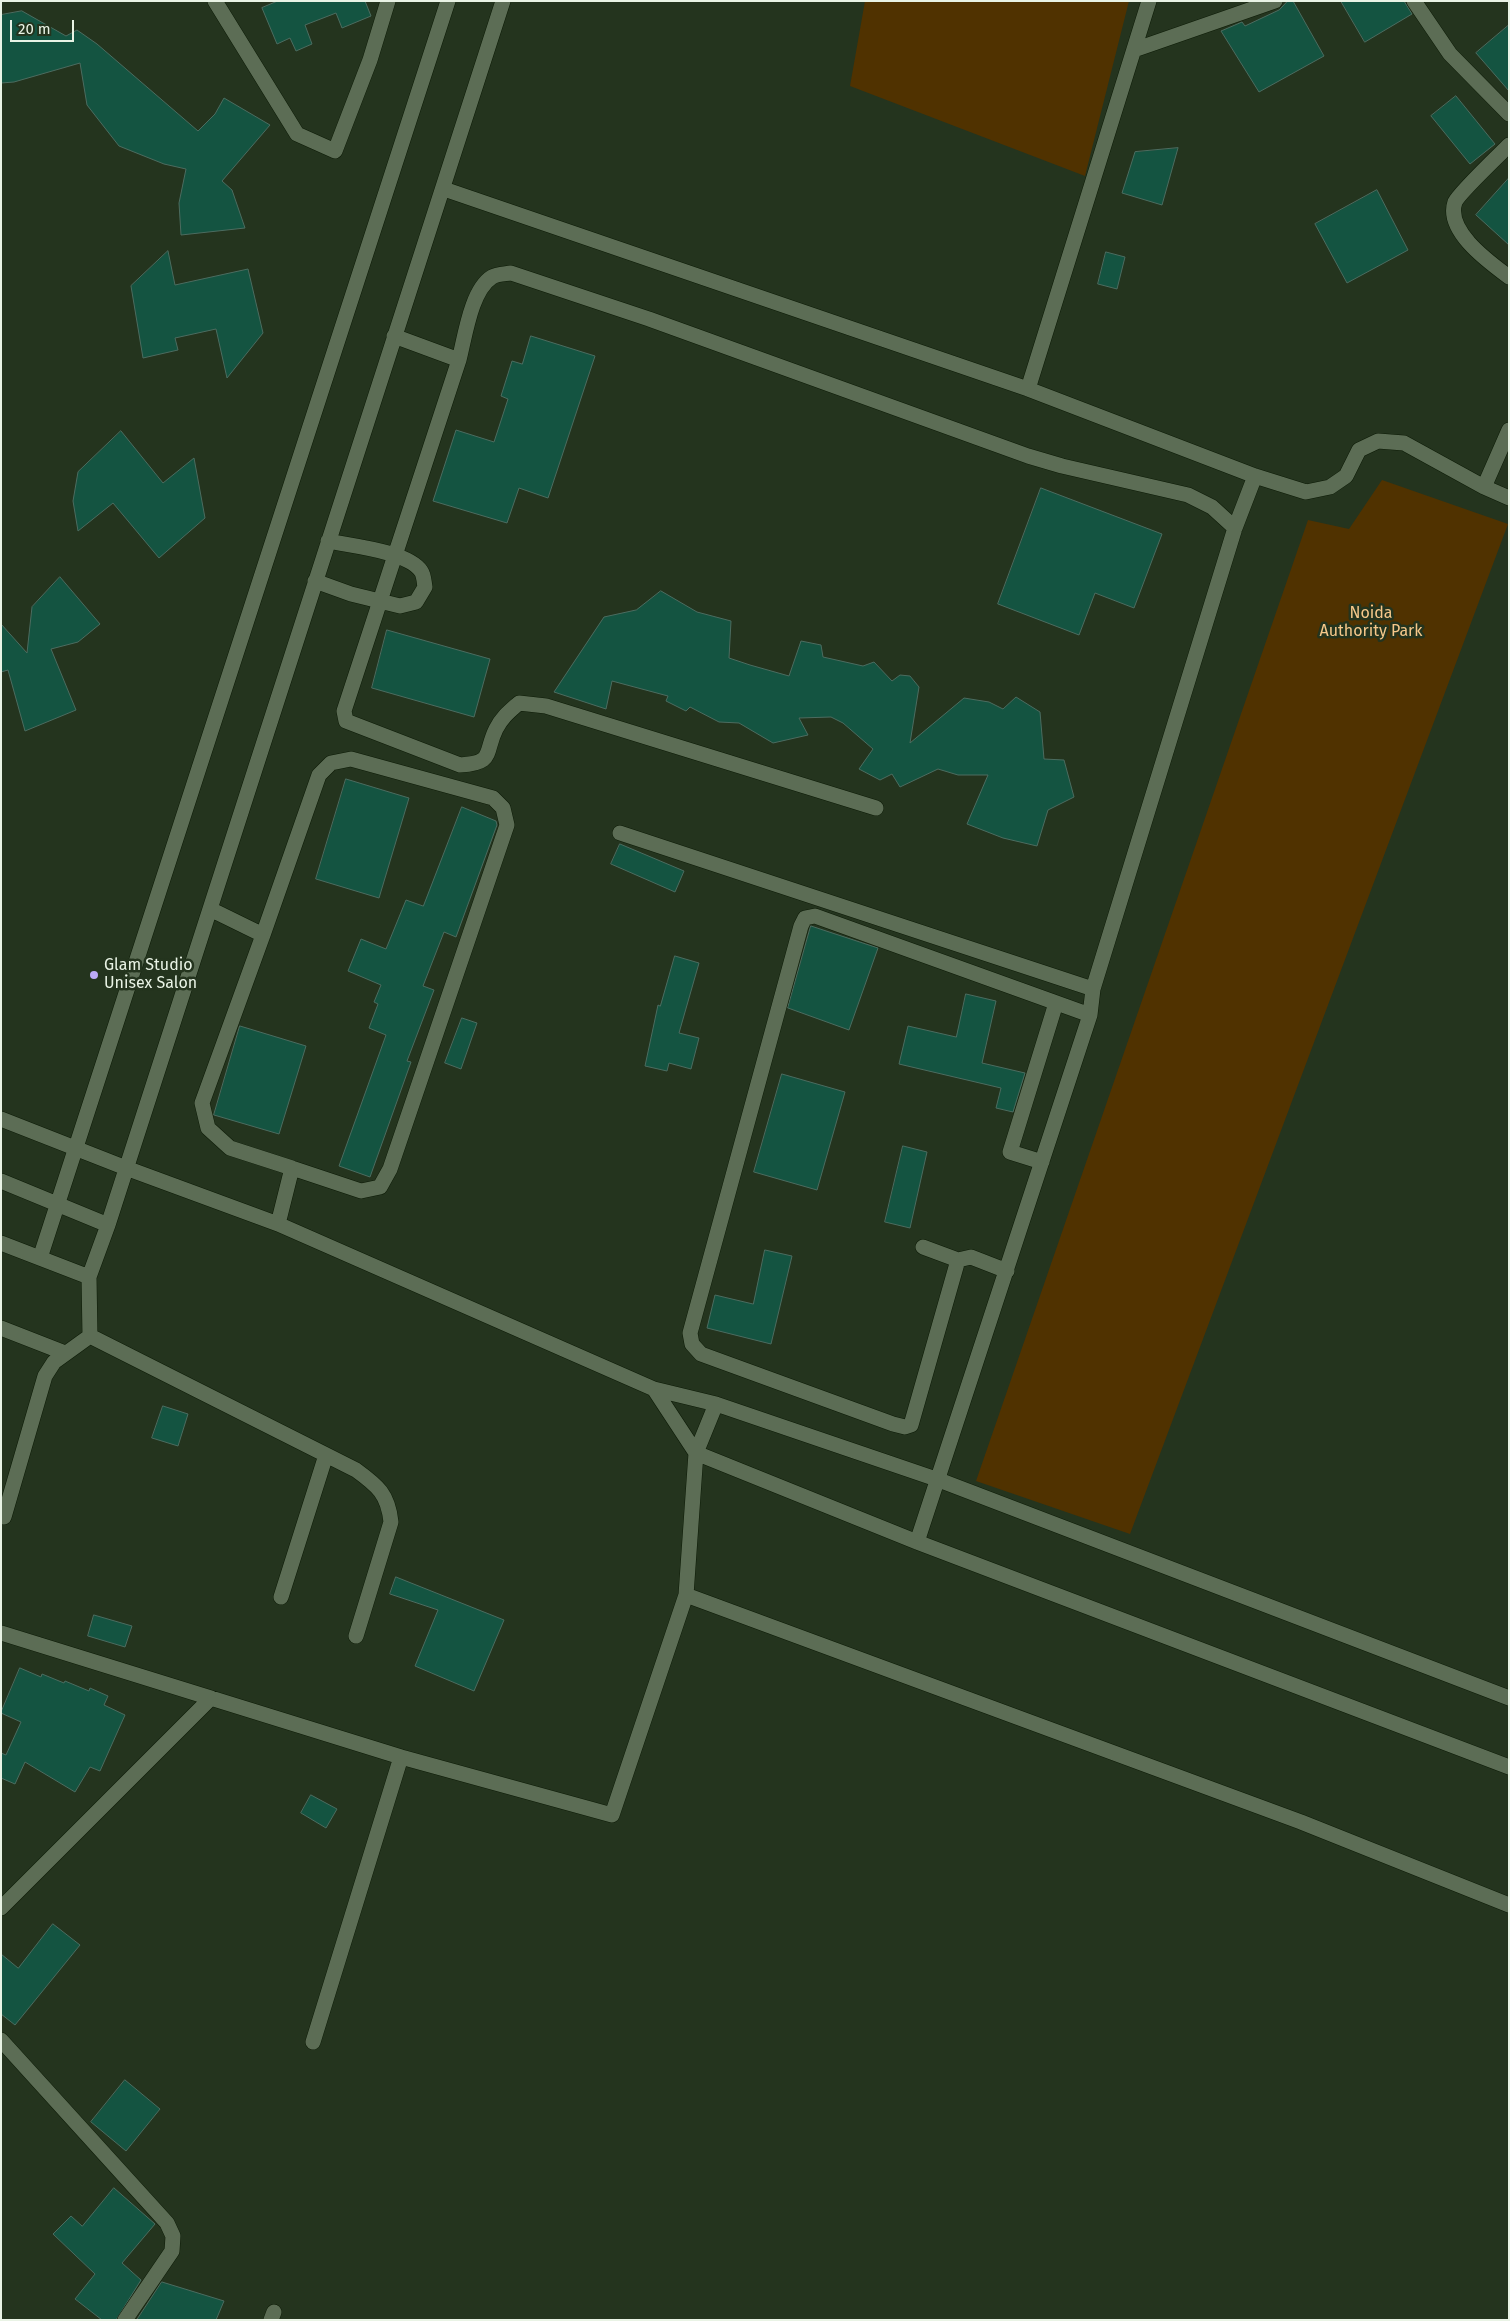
<!DOCTYPE html>
<style>
body{margin:0}
#map{position:relative;width:1510px;height:2321px;overflow:hidden;background:#24341e;font-family:"Fira Sans",sans-serif}
canvas{display:block}
.frame{position:absolute;inset:0;border:2px solid #e9f3e5;pointer-events:none}
.scale{position:absolute;left:10px;top:20px;width:64px;height:22px;box-sizing:border-box;border:2px solid #e9f3e5;border-top:0;padding-left:6px;font-size:15px;line-height:18px;white-space:nowrap;color:#e9f3e5;-webkit-text-stroke:4px #24341e;paint-order:stroke}
</style>
<div id="map">
<canvas width="1510" height="2321"></canvas>
<div class="frame"></div>
<div class="scale">20 m</div>
</div>
<script>
const c = document.querySelector('canvas').getContext('2d');
c.lineJoin = 'round';
function fillPath(path, color) {
  c.fillStyle = color;
  c.fill(path, 'evenodd');
}
function strokePath(path, color, width, dash) {
  c.strokeStyle = color;
  c.lineWidth = width;
  c.lineCap = dash ? 'butt' : 'round';
  c.setLineDash(dash || []);
  c.stroke(path);
}
function label(font, color, halo, rows, align = 'center') {
  c.font = font + ' "Fira Sans",sans-serif';
  c.lineWidth = 5;
  c.setLineDash([]);
  c.textBaseline = 'middle';
  c.strokeStyle = halo;
  c.fillStyle = color;
  for (const [text, x, y, turn = 0] of rows) {
    c.save();
    c.translate(x, y);
    c.rotate((+turn || 0) * Math.PI / 180);
    c.textAlign = isNaN(turn) ? turn : align;
    if (halo) c.strokeText(text, 0, 0);
    c.fillText(text, 0, 0);
    c.restore();
  }
}
fillPath(new Path2D(`
 M865,1H1129L1085,176L850,86Z
 M1382,480L1508,524L1130,1534L976,1481L1308,520L1349,529Z`), '#503200');
const building = new Path2D(`
 M278,1H365L371,16L342,28L336,13L305,25L312,44L296,51L290,38L277,44L262,8Z
 M1288,1H1293L1324,56L1259,92L1221,31L1242,22L1245,26L1279,10Z
 M1341,1H1404L1412,14L1365,42Z
 M22,11L66,36L77,30L97,44L198,131L215,114L224,98L270,125L222,181L232,190L245,228L181,235L179,203L186,169L164,164L119,146L87,105L80,63L14,82L1,83V15Z
 M1509,25V91L1476,53Z
 M1456,96L1495,144L1470,164L1431,116Z
 M1178,148L1162,205L1122,193L1135,152Z
 M1509,178V245L1476,215Z
 M1377,190L1408,250L1347,283L1315,224Z
 M168,251L175,285L248,269L263,333L227,378L216,329L175,338L178,350L143,358L131,286Z
 M1106,252L1125,257L1117,289L1098,284Z
 M531,336L595,356L548,498L519,488L507,523L433,501L456,430L494,442L508,399L501,396L512,361L522,364Z
 M121,431L163,483L194,458L205,518L159,558L113,503L78,531L73,501L78,472Z
 M1041,488L1162,534L1134,608L1095,593L1079,635L998,604Z
 M60,577L100,624L78,642L51,649L76,710L25,731L8,670L1,672V624L27,653L32,607Z
 M661,591L697,612L731,621L729,658L750,665L789,676L801,641L821,645L823,657L863,666L874,662L892,681L900,675L910,676L919,687L910,743L964,698L989,702L1003,709L1016,697L1040,712L1044,759L1064,760L1074,797L1048,810L1037,846L1003,838L967,824L988,775H958L938,769L900,787L892,774L880,780L859,769L873,749L843,723L831,717L799,718L808,735L773,743L739,723L719,722L690,707L686,711L666,701L668,696L612,681L606,709L554,692L604,617L636,610Z
 M387,630L490,659L474,717L372,688Z
 M346,779L409,798L379,898L316,879Z
 M462,807L496,821L497,825L456,937L444,932L423,986L434,990L407,1061L411,1062L370,1177L339,1166L386,1035L369,1028L378,1004L374,1002L381,985L348,971L361,939L386,949L406,900L423,906Z
 M620,844L684,871L675,892L611,864Z
 M811,926L878,948L849,1030L788,1008Z
 M675,956L699,963L679,1033L699,1038L691,1069L669,1063L667,1071L645,1066L658,1005L660,1006Z
 M966,994L996,1001L982,1063L1025,1073L1013,1112L996,1108L1001,1088L899,1064L908,1026L956,1037Z
 M462,1018L477,1023L461,1069L445,1063Z
 M240,1026L306,1046L279,1134L214,1115Z
 M782,1074L845,1092L817,1190L754,1172Z
 M903,1146L927,1152L910,1228L885,1222Z
 M765,1250L792,1256L771,1344L707,1328L715,1295L753,1304Z
 M163,1406L188,1414L178,1446L152,1438Z
 M396,1577L504,1620L474,1691L415,1666L438,1610L390,1594Z
 M94,1615L132,1626L125,1647L88,1636Z
 M20,1668L41,1677L42,1674L64,1683L65,1681L89,1691L90,1688L108,1696L104,1705L125,1715L100,1771L90,1767L75,1792L25,1762L15,1784L1,1778V1753L6,1755L21,1722L1,1713Z
 M311,1795L337,1809L326,1828L301,1813Z
 M53,1924L80,1945L15,2025L1,2014V1954L18,1968Z
 M125,2080L160,2109L126,2151L91,2122Z
 M114,2188L155,2224L122,2263L141,2280L116,2320H102L75,2299L95,2274L53,2234L71,2216L82,2226Z
 M162,2282L224,2301L216,2320H137Z`);
fillPath(building, '#145441');
strokePath(building, '#4c6c60', 1);
const minor = new Path2D(`
 M215,1L297,134L335,151L370,60L388,1
 M1414,1L1450,54L1509,114
 M1134,50L1275,1
 M1509,145C1499,155 1459,193 1455,202C1445,231 1489,262 1509,277
 M444,189L1028,389L1255,476L1306,492L1330,487L1346,476L1359,450L1378,441L1404,443L1484,487L1509,498
 M394,336L459,360
 M1028,389L1149,1
 M1484,487L1509,430
 M315,581L351,594L400,606L416,602L425,587C424,582 424,575 421,571C407,551 351,546 328,541
 M876,808L546,706L519,703C510,711 502,717 496,729C484,753 495,763 460,765L346,721L344,711L459,360C465,337 471,290 492,277C497,274 505,274 511,273L649,319L1028,456L1062,466L1188,495L1212,507L1235,528
 M620,833L1093,989
 M210,909L263,935L319,775L331,763L351,759L493,798L503,808L507,825L390,1169L380,1187L361,1191L292,1168L278,1224
 M263,935L202,1103L208,1128L230,1148L292,1168
 M1,1119L126,1168L278,1224L654,1389L716,1404L939,1480L1509,1698
 M1042,1162L1010,1152L1056,1003
 M1,1181L108,1225
 M1,1243L89,1277
 M923,1247L958,1260
 M40,1258L448,1
 M1007,1271L971,1257L958,1260L911,1425L905,1427L893,1424L701,1354L692,1344L690,1333L801,926L805,918L815,916L1090,1015
 M1,1328L65,1353
 M90,1336L356,1470C378,1486 388,1494 391,1522L356,1636
 M654,1389L696,1453L917,1542L1509,1767
 M4,1517L45,1376L54,1362L90,1336L89,1277L108,1225L503,1
 M917,1542L1090,1015L1093,989L1235,528L1255,476
 M686,1595L1301,1822L1509,1905
 M281,1597L326,1455
 M1,1633L401,1757L612,1815L686,1595L696,1453L716,1404
 M1,1908L211,1698
 M1,2040L167,2223L173,2236L172,2251L125,2320
 M313,2042L401,1757
 M271,2320L274,2312`);
strokePath(minor, '#0d1b07', 16);
strokePath(minor, '#5c6d55', 15);
for (const [x, y, r, color] of [
 [94,975,5,"#bcaaf6"]
]) {
  const dot = new Path2D();
  dot.arc(x, y, r, 0, 2 * Math.PI);
  c.fillStyle = color;
  c.fill(dot);
  strokePath(dot, '#24341e', 2);
}
label('16px', '#f6c88a', '#24341e', [
 ["Noida",1371,614],
 ["Authority Park",1371,632]
]);
label('16px', '#e9f3e5', '#24341e', [
 ["Glam Studio",104,966],
 ["Unisex Salon",104,984]
], 'left');
</script>
